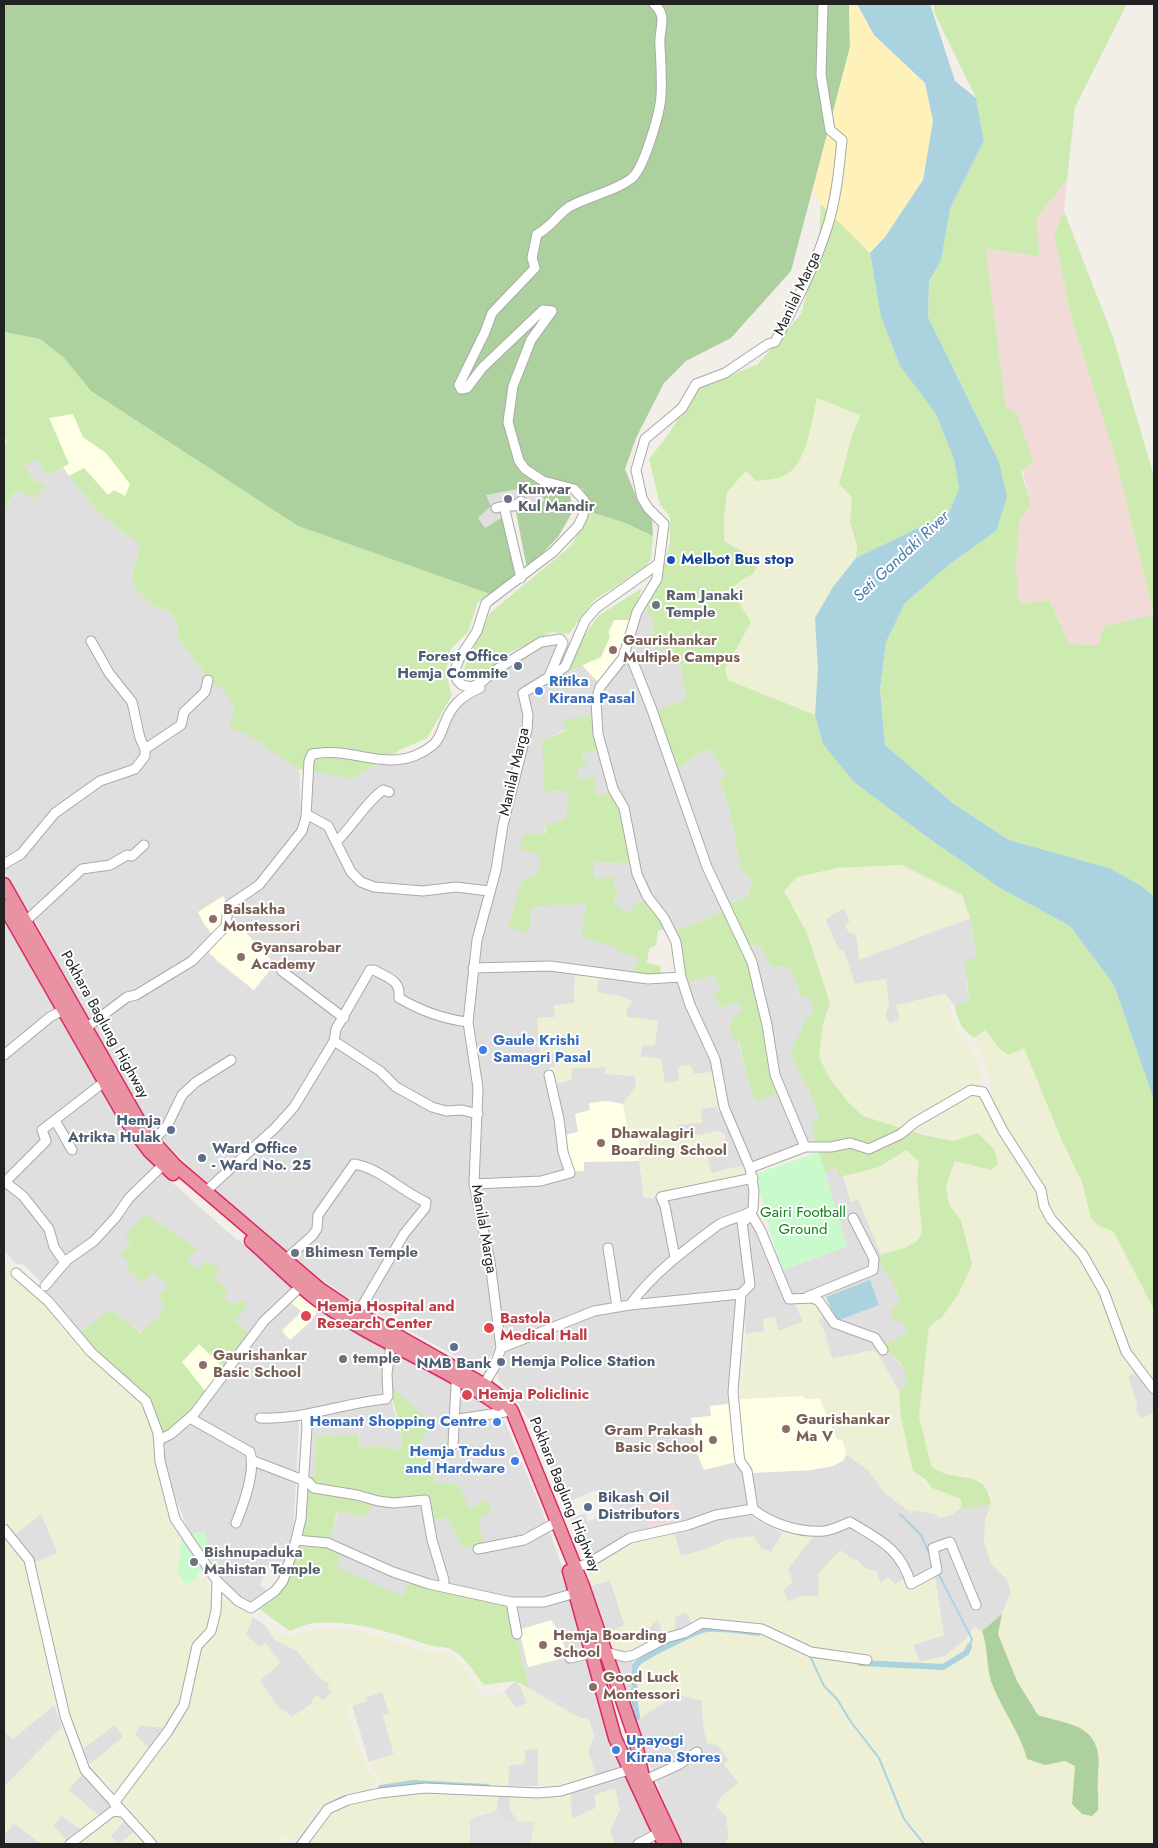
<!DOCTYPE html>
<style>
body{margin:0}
#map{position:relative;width:1158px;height:1848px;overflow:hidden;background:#f2efe9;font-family:Jost,sans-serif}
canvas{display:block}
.frame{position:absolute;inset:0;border:5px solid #222;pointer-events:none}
</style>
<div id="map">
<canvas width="1158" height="1848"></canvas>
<div class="frame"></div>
</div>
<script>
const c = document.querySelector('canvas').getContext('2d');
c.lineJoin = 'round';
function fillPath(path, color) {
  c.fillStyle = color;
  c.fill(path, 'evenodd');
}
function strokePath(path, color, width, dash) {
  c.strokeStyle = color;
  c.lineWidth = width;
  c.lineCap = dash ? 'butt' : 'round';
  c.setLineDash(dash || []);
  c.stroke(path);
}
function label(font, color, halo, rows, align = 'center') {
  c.font = font + ' Jost,sans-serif';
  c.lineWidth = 4;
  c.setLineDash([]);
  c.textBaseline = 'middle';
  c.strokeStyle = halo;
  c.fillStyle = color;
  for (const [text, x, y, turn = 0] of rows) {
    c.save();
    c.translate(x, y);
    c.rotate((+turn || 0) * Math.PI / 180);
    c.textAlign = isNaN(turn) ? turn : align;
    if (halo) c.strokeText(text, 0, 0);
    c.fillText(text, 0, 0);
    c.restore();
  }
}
fillPath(new Path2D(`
 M37,458L48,474L63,467L99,513L140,545L131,579L137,591L153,606L169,611L178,625L177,636L207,677L179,723L144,752L136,765L85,786L68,800L24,846L4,862V506H9L12,493L46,486L33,479L24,465Z
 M524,488L542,491L544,501L504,516L485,528L478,518L491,506L485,495Z
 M644,608L653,620L654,633L644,635L679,657L684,684L686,699L655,711L629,652L633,632Z
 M555,642L559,646L549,674L521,693L522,719L520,738L493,865L486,888L374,885L354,873L333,832L308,813L313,771L352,779L376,765H401L437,749L449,716L508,665L534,648Z
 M628,657L724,912L675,931L644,885L615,785L611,761L601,735L600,695L603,688Z
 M582,665L599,683L592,699L594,715L550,737L545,793L563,790L569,795L565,820L546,824L532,907L586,904L616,947L617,951L639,958L634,975L527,963L478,965L480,944L486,927L504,833L518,779L527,692Z
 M211,680L232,687L299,763L301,818L296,833L249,890L227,904L223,896L213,935L186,963L146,986L127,994L89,1024L34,918L4,871V865L61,813L100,785L133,774L147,752L185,716Z
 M709,748L726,775L720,780L730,812L741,869L752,880L747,897L728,904L714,878L676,769Z
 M600,750L612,792L597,796L593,787L578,779V768L584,762L583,754Z
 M310,818L329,831L343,861L368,888L473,889L487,892L466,1006L464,1028L470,1049L474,1084L472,1180L475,1212L478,1214L488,1269L495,1344L494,1352L485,1364L468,1363L346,1296L321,1279L245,1215L189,1166L153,1131L91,1027L120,1005L213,944L216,961L254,990L237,923L232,922L231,913L233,906L253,895L271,874Z
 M593,862L630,863L647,900L631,913L617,908L614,902L618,890L594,878Z
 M844,908L856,935L860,959L970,918L977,956L966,980L969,1001L955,1006L945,994L897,1005L900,1018L890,1024L885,1015L889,1004L885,979L855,985L844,952L838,948L825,919Z
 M4,910L58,1010L4,1052Z
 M759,945L772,967L787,966L795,979L800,997L810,996L814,1007L812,1015L804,1022L790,1055L810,1093L819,1117L815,1144L807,1145L779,1076L747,946Z
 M522,969L566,971L575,974L574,1003L555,1017L538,1018L554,1054L555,1067H550L546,1073L569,1172L550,1176L478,1182L480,1131L473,1023L477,970Z
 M714,975L720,990L714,993L720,1008L739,1002L742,1012L728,1024L738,1041L749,1084L756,1100L781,1093L802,1144L751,1165L711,1173L707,1156L719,1131L671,1140V1131L677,1129V1125L701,1109L717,1106L718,1112L727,1109L687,983Z
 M607,979L649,985L678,982L687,1010L702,1039L714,1072L694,1074L678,1067L679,1081L665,1083L640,1057L642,1046L627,1017V1008L632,1001L597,992L598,980Z
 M60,1013L72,1031L90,1070L136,1144L157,1168L87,1242L70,1254L42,1283L24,1265L16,1264L4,1250V1058Z
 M607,1067L605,1074L635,1075L636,1086L623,1104L606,1101L590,1110L578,1132L562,1136L555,1084L571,1080L572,1068Z
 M639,1161L644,1197L652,1198L679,1194L749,1180L751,1208L652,1274L628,1299L581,1311L536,1331L502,1342L479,1187L571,1171L584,1162Z
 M836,1168L843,1176L851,1202L858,1199L881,1254V1262L896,1289L900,1304L894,1322H903L907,1333L886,1350L906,1370L907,1383L899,1392L877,1352L869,1351L832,1359L824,1331L818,1320L825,1315L831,1321L870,1281L826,1297L809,1294L792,1296L781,1271L847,1246L824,1172Z
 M164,1169L169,1175L167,1178L237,1240H239L297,1288L250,1335L235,1321L234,1305L223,1297L199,1269L187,1262L196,1249L131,1243L130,1263L126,1268L143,1284L154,1271L168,1286L164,1305L159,1316L142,1333L131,1325L77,1333L43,1291L67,1263Z
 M736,1222L749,1285L742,1289L645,1299L646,1284L713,1232Z
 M752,1222L795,1303L803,1322L779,1331L763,1319L765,1331L746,1334L743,1310L752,1282L744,1227Z
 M736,1299L735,1356L728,1404L710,1406L712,1416L691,1418L696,1451L736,1462L745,1474L748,1510L678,1526L673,1499L650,1532L587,1560L570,1518L585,1513L588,1521L602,1516L601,1511L613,1507L600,1492L594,1491L565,1503L531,1423L517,1402L497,1378L502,1348L599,1312Z
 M288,1300L302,1311L282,1330L311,1321L320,1307L388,1347L386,1395L355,1399L297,1415L299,1427L293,1535L285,1562L270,1561L260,1585L267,1591L247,1605L230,1595L214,1566L204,1531L190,1535L169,1481L160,1447L170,1439Z
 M392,1349L497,1410L504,1420L545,1518L568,1584V1592L540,1601H515L411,1576L331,1539L338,1511L365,1517L376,1496L389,1498L427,1495L433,1520L448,1518L462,1548L487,1500L469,1509L436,1483L421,1442L399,1395L389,1384Z
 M1136,1371L1149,1385L1154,1397V1413L1141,1419L1135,1409L1128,1377Z
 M391,1400L403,1442L401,1450L378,1446L360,1448L358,1434L316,1437L315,1477H302L304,1417Z
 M846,1454L869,1471L886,1494L912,1513L914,1510L950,1516L961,1507L964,1510L991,1504L985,1521L991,1564L1007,1579L1011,1592L1002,1614L982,1631L974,1627L966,1639L945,1656L920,1662L913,1645L944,1635L934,1577L909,1589L895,1584L880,1583L877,1572L865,1568L856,1559L819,1596H802L788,1602L783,1589L788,1568L813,1537L821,1532L793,1529L754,1510L751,1473L811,1470L833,1466L844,1460Z
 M41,1514L58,1553L33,1563L13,1536Z
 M750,1514L756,1520L783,1533L771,1552L729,1539L704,1550L681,1556L674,1533L726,1516Z
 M342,1552L409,1582L404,1597L335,1567Z
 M610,1580L625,1626L606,1634L591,1586Z
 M572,1599L651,1830L632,1844H615L610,1830L620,1810L596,1808L571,1819L570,1790L598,1782L588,1752L594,1735L589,1720L576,1716L530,1689L507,1605L531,1606L558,1603Z
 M687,1612L693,1625L675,1633V1617Z
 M253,1617L266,1626L274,1639L297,1651L319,1677L330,1685L332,1692L324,1701L313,1703L292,1717L277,1706L260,1680L281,1662L259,1647L246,1634Z
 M658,1619L664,1636L647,1645L641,1633L652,1626L651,1623Z
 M621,1655L634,1662L631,1701H626L613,1658Z
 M515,1681L520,1686L527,1703L516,1708L504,1692Z
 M383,1692L389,1714L383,1716L394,1754L369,1762L352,1705L367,1701L366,1697Z
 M678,1694L702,1701L703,1724L707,1743L717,1744L729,1760L724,1765L739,1783L722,1796L716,1806L726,1815L729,1837L724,1844H684L671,1818L637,1732L636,1720Z
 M54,1705L62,1727L4,1787V1732L13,1739Z
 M115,1725L124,1737L90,1764L81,1750Z
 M140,1725L166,1728L151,1750L135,1735Z
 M538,1749V1786H508L509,1766L525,1750Z
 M83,1773L114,1807L101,1817L68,1790Z
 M499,1794H509L513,1813L517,1819L516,1822L503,1820L496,1811Z
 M61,1815L83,1831L68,1842L53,1826Z
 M124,1821L134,1832L118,1844L110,1837Z
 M13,1823L42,1844H4V1835Z`), '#e0dfdf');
fillPath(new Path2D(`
 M1067,180L1064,211L1054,234L1072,321L1116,460L1154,615L1099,645L1069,644L1049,600L1019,604L1016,565L1020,519L1031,504L1006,407L986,249L1039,256L1037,217Z
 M668,1498L673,1499L678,1526L650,1532L642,1510Z`), '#f2dad9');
fillPath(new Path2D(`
 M73,414L83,437L106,453L130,484L125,496L108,495L84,468L69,476L63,467L69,464L49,418Z
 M614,620H631L625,644L616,663L599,683L582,665L601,657Z
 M223,896L227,904L224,924L213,935L204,924L198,912Z
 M232,922L237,923L275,964L254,990L209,953L213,944Z
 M606,1101L623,1104L628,1132H639V1161L584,1162V1171H571L562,1136L578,1132L575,1114L590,1110L589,1103Z
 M300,1290L320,1307L311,1321L290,1340L282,1331L302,1312L288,1300Z
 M199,1344L224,1368L205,1391L182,1362Z
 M803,1396L804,1399H820L829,1419L843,1441L846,1454L844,1460L833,1466L811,1470L751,1473L740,1452L739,1399Z
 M728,1404L736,1462L704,1470L696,1451L691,1418L711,1416L710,1406Z
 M551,1620L559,1632L568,1657L528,1667L519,1630Z`), '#ffffe5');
fillPath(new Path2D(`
 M817,398L860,414L843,466L852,497L850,522L857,546L856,558L833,587L818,670L815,715L728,680L725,669L750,622L731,590L740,581L753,574L750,556L724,541V517L727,492L746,471L811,424Z
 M902,865L962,895L970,918L859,960L857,935L849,933L845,925L851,920L843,908L825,920L838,948L844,952L855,984L886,979L889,1004L885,1015L890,1024L900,1018L896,1005L946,994L956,1028L969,1043L978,1061L983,1081L979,1096L1005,1143L1023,1167L1098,1291L1127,1362L1136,1371L1128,1377L1138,1406L1135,1409L1141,1418L1154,1413V1844H724L729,1837L726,1816L716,1806L722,1796L739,1782L724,1764L729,1760L717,1745L708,1744L703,1724L702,1701L678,1694L636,1720L626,1701H631L634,1662L660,1646L682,1639L694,1631L693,1625L686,1612L675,1617V1633L664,1636L658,1620L642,1633L647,1645L627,1655L611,1651L606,1634L625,1625L610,1580L590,1586L589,1569L638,1542L674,1533L681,1556L704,1550L729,1539L754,1536L761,1548L771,1552L783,1533L813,1537L788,1568L793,1583L783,1590L788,1602L802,1596H819L818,1574L840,1550L865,1568L877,1572L880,1583L888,1577L895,1584L904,1578L909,1589L935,1577L944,1635L913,1645L920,1662L945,1656L966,1639L974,1627L982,1631L987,1644L991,1681L1024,1749L1027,1759L1045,1765L1065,1761L1075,1766L1072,1804L1100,1792L1098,1776L1100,1765L1079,1727L1039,1715L1017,1681L998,1634L1002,1614L1011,1592L1007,1579L991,1564L984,1542L985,1521L991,1504L990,1491L985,1484L976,1480L947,1475L931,1464L919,1416L929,1327L942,1317L972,1264L961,1220L949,1205L946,1186L955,1161L991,1170L977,1133L954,1141L863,1116L849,1103L830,1079L819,1057L823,1024L830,1003L807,933L784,892L797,877L837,868Z
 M575,974L598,980L597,992L619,996L632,1001L627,1008V1017L658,1021L655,1045L642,1046L640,1056L661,1059L665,1083L679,1081L678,1067L690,1065L694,1074L714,1072L723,1111L718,1113L717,1106L701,1109L702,1123L677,1125V1129L671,1131V1140L719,1131L725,1134L726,1146L712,1149L713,1155L707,1156L711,1173L744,1165L748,1176L643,1196L639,1132H628L623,1104L636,1086L635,1076L605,1074L606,1067L572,1068L571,1080L555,1084L553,1067H555L554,1054H540L537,1018L555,1017L554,1005L574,1003Z
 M985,1030L1000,1049L1024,1048L1061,1139L1082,1182L1091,1218L1098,1225L1114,1232L1154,1310V1381L1132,1354L1106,1290L1050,1213L1048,1193L1035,1169L1008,1132L992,1102L991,1085L984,1061L974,1038Z
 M906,1150L919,1162L917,1180L922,1233L917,1241L905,1248L881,1254L858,1199L852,1202L843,1176L879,1167Z
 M4,1263L21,1282L39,1298L80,1345L143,1402L152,1422L172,1519L181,1538L179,1566L186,1585L206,1577L210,1593L214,1616L191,1649L182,1694L166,1728L139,1725L135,1735L151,1750L119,1795L90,1764L123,1737L115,1725L81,1750L69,1712L33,1563L58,1553L41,1514L13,1536L4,1524Z
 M812,1301L825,1315L818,1320L824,1331L832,1359L869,1351L877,1352L899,1392L901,1418L913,1471L932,1488L961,1499V1507L950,1516L938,1518L937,1515L914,1510L912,1514L886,1494L869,1471L846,1454L843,1441L837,1439L820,1399H804L803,1396L739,1399L745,1364L746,1334L765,1331L763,1319L775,1317L779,1331L803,1322L795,1303Z
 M4,1536L31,1573L54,1705L13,1739L4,1732Z
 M219,1596L253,1617L246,1634L259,1647L265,1643L281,1662L260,1680L277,1706L292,1717L312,1703V1699L317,1695L324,1701L331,1692L327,1688L330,1685L319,1677L297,1651L274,1639L266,1626L289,1636L319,1629H355L421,1650L448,1654L456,1659L475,1682L482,1696L492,1697L504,1692L516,1708L527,1703L520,1686L530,1689L575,1716L589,1720L594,1735L588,1752L595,1773L562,1784L538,1786L539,1749L525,1750V1763L509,1766L508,1786L433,1781H411L381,1786L378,1776L369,1762L394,1754L383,1716L389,1713L382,1692L366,1697L367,1701L346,1708L359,1748L368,1769L374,1775L376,1787L339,1795L325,1803L313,1814L294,1844L286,1835L277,1844L266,1841L263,1844H161L119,1799L183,1711L198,1651L206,1640Z
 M62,1727L83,1773L68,1790L101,1817L83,1831L61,1816L53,1826L68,1842L65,1844H42L14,1823L4,1835V1787Z
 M615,1788L620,1810L610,1830L615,1844H530L535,1823L516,1822L517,1819L510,1811L509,1794L570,1790L572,1819L596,1808L594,1795Z
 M443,1791L499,1794L496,1811L470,1819V1844H311L333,1810L360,1800L389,1795Z
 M113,1814H117L124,1821L110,1836L118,1844H77Z
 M134,1832L146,1844H119Z`), '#eef0d5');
fillPath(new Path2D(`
 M934,4H1127L1075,107L1067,180L1037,217L1039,256L986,249L1006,407L1017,414L1033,461L1021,471L1031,504L1020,519L1016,565L1019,604L1049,600L1069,644L1099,645L1104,626L1154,615V896L1140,885L1109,868L1009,840L954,804L885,745L880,690L886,642L905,603L951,563L996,531L999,462L928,317L929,281L941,261L950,209L984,141L976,98L934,12Z
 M821,204L870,253L881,317L900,366L936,414L954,459L959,489L950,513L856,558L857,546L850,522L852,497L839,484L851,439L860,415L817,398C812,419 807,459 790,472C782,479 767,480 756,481L746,471L727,492L724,517V541L750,556L757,565L753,574L740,581L731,590L751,622L725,669L728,680L815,715L823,744L927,837L1000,888L1070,926L1114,985L1154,1100V1310L1114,1232L1098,1225L1091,1218L1082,1182L1061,1139L1024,1048L1009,1055L1000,1049L985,1030L974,1038C962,1029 957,1021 955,1006L969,1001L965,962L977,956L970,918L962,895L902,865L837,868L797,877L784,891L807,933L830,1003L823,1024L819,1057L830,1079L849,1103L863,1116L924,1135L954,1141L977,1133L994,1149L998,1164L991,1170L955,1161L946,1186L949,1205L961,1220L972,1264L958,1295L942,1317L929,1327L919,1416L931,1465C952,1486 986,1465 991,1504L964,1510L961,1507V1499L932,1488L925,1479L913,1471L901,1418L899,1392L907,1383C905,1355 889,1361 885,1345L907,1333L903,1322H894L890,1308L900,1304L896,1289L880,1262L881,1254L905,1248L917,1241L922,1233L917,1180L919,1162L906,1150L879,1167L840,1177L836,1168L824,1172L815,1144L812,1125L819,1117L810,1093L790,1055L804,1022L812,1015L813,1007L809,996L801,998L795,979L787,966L772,967L759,945L747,946L728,904L747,897L752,880L741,869L730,812L720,780L726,775L709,748L676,769L655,711L686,699L679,657L644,643V635L654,633L653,620L644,608L658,585L670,543V517L660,505L649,459L668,435L695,390L758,364L801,314L818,252Z
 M1064,211L1113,337L1154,476V615L1116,460L1072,321L1054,234Z
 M4,332L40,339L64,358L91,391L298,526L490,594L478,602L468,632L450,650L446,674L452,695L427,738L400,750L352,779L299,769L247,734L230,728L234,706L226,693L207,677L177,636L178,625L169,611L153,606L137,591L131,579L140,545L99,513L69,476L84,468L108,495L114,490L125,496L130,484L106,453L83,437L73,414L49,418L69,464L48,475L37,459L24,465L33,479L46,486L33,500L22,491L13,493L8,506H4V448L7,441L4,435Z
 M590,512L623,522L653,536L651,559L646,566L593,601L569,634L552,632L503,656L488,672L468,681L464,677L463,670L490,613L571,546Z
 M642,588L631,620H614L608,632L610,637L601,657L569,671L583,638L598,616Z
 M594,715L600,750L583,754L584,761H588L589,764L578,768V779L595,777L597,785L593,787L597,796L612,792L623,817L630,863L594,862V878L615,877L614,887L618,890L614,902L618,904V908L631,913L634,905L647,900L666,930H658L656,945L649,949L647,963L661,966L660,975H634L638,958L617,951L616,947L582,938L586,904L532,907L528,933L508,927L522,881L538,874L540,855L519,849L523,835L546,833V824L565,820L569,795L562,790L545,793L542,744L550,737L565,731L563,720Z
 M724,912L731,931L748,961L781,1093L756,1101L749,1084L739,1042H734L728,1024L732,1022V1017L742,1012L739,1002L720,1008L714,993L720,990L714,975L687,983L675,931Z
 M146,1215L197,1248L187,1262L199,1269L207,1260L220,1269L214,1279L229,1291L223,1297L234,1305L241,1300L248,1306L235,1321L250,1335L224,1368L199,1344L182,1362L205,1391C195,1407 180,1429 162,1434L154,1411L148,1400L77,1334L111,1310L141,1333L159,1316L164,1305L159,1296L168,1286L154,1272L143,1284L126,1268L130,1263L120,1254L131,1243L125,1234Z
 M389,1384L432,1424L421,1442L436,1483L459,1485L469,1509L487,1499L491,1512L478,1520L484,1545L462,1548L448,1518L433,1520L426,1495L389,1498L376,1497L365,1517L337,1511L331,1539L302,1536L301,1517L302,1477L315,1476L316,1437L358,1434L360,1448L378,1446L401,1450C405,1430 392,1405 389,1384Z
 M299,1546L324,1547L342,1552L336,1567L403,1596L409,1582L432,1590L507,1605L530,1689L515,1681L484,1685C474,1674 467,1658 454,1651C447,1646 436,1647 428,1645C392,1633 355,1620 316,1623C307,1623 298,1628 290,1631L259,1609L279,1591Z`), '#cdebb0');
fillPath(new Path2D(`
 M4,4H849L850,47L791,271L731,338L686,361L664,383L636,438L625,469L639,504L652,520L653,536L623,522L590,512L589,503L582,488L568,484L573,511L558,537L527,569L516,512L544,501L542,491L524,488L486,495L491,506L478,518L485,528L504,516L517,573L490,594L298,526L91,391L64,358L40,339L4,332Z
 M1002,1614L998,1634L1017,1681L1038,1715C1050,1719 1071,1723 1080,1728C1099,1739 1100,1756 1098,1775C1097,1786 1099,1798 1098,1810L1092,1816L1082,1814L1072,1804L1075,1766L1065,1761L1045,1765L1027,1759C1020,1732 1000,1707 991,1681C986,1664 988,1647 982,1631Z`), '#add19e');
fillPath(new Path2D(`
 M849,4H857L874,35L925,83L933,121L923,180L885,237L870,253L821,204L813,190L850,47Z`), '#fff1ba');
fillPath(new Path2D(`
 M819,1152L847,1246L781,1271L755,1174Z
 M204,1531L214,1566L197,1573L199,1578L186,1585L177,1570L179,1566L181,1538Z`), '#c8facc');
fillPath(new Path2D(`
 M496,1811L503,1820L535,1822L530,1844H470V1819Z`), '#e2e2e2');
fillPath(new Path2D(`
 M857,4H930L955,81L976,98L984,141L950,209L941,261L929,281L928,317L999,462L1007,497L996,531L951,563L905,603L886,642L880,690L885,745L954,804L1009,840L1109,868L1140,885L1154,896V1100L1114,985L1070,926L1000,888L927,837L854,782L823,744L815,715L818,670L815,618L833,587L856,558L949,513L959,489L954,459L936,414L900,366L881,317L870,253L885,237L923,180L933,121L925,83L874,35Z
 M870,1280L879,1305L836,1321L826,1297Z`), '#aad3df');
strokePath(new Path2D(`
 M900,1514L921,1535L930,1555
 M938,1573L972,1639L969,1647
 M810,1656L824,1686L837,1699L851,1722L879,1758L904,1819L924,1844
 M89,1767L100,1780
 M296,1844L324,1806L342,1797L371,1790`), '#aad3df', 2);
strokePath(new Path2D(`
 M860,1663L943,1667L966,1653L969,1647
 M637,1717L634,1698L635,1666C640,1658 698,1630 707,1629C724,1628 742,1631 758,1633
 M381,1788L414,1783L487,1787`), '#aad3df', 6);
const minor = new Path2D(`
 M504,506H515L521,501
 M496,508L504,506L521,578
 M624,652L633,662L652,710L707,867L752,962L767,1025L775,1075L805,1147
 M548,679L563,643L560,639L541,642L494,671L482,682L471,687L462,685L457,680L455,670L459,659L477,631L486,603L553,552L578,526L583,516L584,500L574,489L543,481L525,469L519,461L508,422L513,386L531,340L552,311L543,310L482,368L467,388L461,389L459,385L485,332L492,313L535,268L532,258L537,234C550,228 557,215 569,207C588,196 614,192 632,178C644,168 660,113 661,96C662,79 661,63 660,46C658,30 669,17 654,4
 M145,749L181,725L184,712L205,692L208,680
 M306,814L328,826L351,872L361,882L374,887L423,891L456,887L489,891
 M336,842C353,826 365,803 383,790L389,792
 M4,864L21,854L55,813L100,781L135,769L145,756V749L140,738L132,702L109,673L91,641
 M27,920L82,869L110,865L127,855L132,856L144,845
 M473,968L550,966L648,979L681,977
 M282,971L344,1018
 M86,1028L127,997L136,995L192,961L226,926L228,906L259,885L302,831L306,817L309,761L312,754C356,745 392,778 433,745C439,740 442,731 444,725C451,706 461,696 480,688
 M334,1041L380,1071L396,1087L432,1107L446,1111L462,1110L478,1114
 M4,1055L50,1017L63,1010
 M56,1122L72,1150
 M153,1141L167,1126L182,1095L196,1082L231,1060
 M750,1168L805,1147H831L850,1143L869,1149L901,1134L914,1123L971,1090L983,1092L1003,1131L1041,1190L1044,1206L1051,1219L1083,1255L1104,1292L1126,1352L1154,1389
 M4,1181L23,1196L42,1220L49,1229L54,1247L65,1263
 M5,1182L46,1141L42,1130L104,1082
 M474,1184L541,1181L570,1173L563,1152L559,1119L549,1075
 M206,1191L275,1128L294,1107L334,1041L336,1029L370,970H374C388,978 401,980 399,998C421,1011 443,1019 468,1022
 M608,1248L617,1307
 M675,1258L665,1206L661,1197L753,1178
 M286,1259L312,1236L317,1229L318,1215L354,1164C380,1168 401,1191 426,1202L425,1208L404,1234L358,1313
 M16,1273L48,1301L91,1352L146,1401L158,1433L160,1461L175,1519L217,1581L216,1611L211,1631L197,1646L184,1705L168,1731L114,1803
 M45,1286L67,1260L94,1241L116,1217L129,1198L163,1165
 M741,1294L733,1392L739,1454L740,1461L747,1471L753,1509C771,1524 800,1533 824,1531C833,1530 842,1525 850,1522C880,1540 901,1549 911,1584L937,1570L933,1548L950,1542L976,1605
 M807,1297L873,1270L874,1259L853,1218
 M630,1305C653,1273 686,1249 718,1225C724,1221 741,1217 750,1212L761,1231L789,1299L813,1298L819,1301L834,1323L875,1338L883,1350
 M501,1348L594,1311L630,1305L741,1294L750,1285L742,1222L747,1219L753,1209L754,1191L750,1168L724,1107L715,1059L690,1005L681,977L676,942L664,918L647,896L637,874L624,808L613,789L598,734L596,701L600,687L623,658L637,612L657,579L664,524L648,508L642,498L636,470L645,439L682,408L696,384L725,373L768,344L775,342C794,306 814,269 826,231C836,202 839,170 842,140L830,130L821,75L823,4
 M481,1389L494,1368L501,1348L490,1262L474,1184L478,1088L468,1022L477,940L496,870L503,825L527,730L528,715L523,693L565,667L585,621L596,608L658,564
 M190,1418L250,1452C256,1470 243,1506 236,1523
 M260,1418C304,1420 343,1403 386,1399L388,1396L387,1373L391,1345
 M452,1420L505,1412
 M159,1440L171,1434L194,1414L264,1321L301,1286
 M453,1445L456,1385L463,1378
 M251,1460L308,1482L314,1488L357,1495L378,1501L394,1503L425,1500L432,1540L444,1580L443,1587
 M4,1529L29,1560L65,1716L85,1770L152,1844
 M296,1540L301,1519L307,1427L306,1415
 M478,1549L524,1540L553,1524
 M576,1567L587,1564L630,1538L688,1525L716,1515L753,1509
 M217,1581L238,1601L251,1608L275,1591L283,1581L296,1540L328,1543L393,1572L429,1584L511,1602L517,1634
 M511,1602H544L579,1592
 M605,1652L625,1657L634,1655L666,1638L684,1633L702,1623L762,1629L811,1652L867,1660
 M570,1658L593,1653
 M645,1780L678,1765L697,1752
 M70,1844L113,1811L121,1812
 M302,1844L328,1809L348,1800L380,1793L425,1788L538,1793L561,1791L635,1768
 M638,1844L662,1831`);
const highway = new Path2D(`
 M4,884L139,1121L153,1141L176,1166L320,1289L347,1307L485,1385L502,1398L512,1411L583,1586L635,1738L642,1773L675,1844
 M4,906L128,1123L149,1151L173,1174
 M251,1241C274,1261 295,1284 320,1302C376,1342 442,1365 498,1405
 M569,1571L615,1738L664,1844`);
strokePath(minor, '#a9a9a9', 11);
strokePath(highway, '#dc2a67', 15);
strokePath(minor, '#fff', 9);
strokePath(highway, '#e892a2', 12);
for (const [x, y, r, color] of [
 [508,499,5,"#6b7280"],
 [671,560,5,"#1a4fb4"],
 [656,605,5,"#6b7280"],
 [613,650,5,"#8d6e63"],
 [518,666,5,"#5c6f8a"],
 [539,691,5,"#3f7fe0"],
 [213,919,5,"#8d6e63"],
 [241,957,5,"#8d6e63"],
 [483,1050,5,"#3f7fe0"],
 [171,1130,5,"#5c6f8a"],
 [601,1143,5,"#8d6e63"],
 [202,1158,5,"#5c6f8a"],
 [295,1253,5,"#6b7280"],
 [306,1316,6,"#e0444e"],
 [489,1328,6,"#e0444e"],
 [454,1347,5,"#5c6f8a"],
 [343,1359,5,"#6b7280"],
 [501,1362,5,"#5c6f8a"],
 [203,1365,5,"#8d6e63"],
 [467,1395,6,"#e0444e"],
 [497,1422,5,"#3f7fe0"],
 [786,1429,5,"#8d6e63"],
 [713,1440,5,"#8d6e63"],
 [515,1461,5,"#3f7fe0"],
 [588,1507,5,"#5c6f8a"],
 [194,1562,5,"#6b7280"],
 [543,1645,5,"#8d6e63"],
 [593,1687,5,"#8d6e63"],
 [616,1750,5,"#3f7fe0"]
]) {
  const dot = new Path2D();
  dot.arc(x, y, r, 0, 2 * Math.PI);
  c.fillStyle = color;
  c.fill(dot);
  strokePath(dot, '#fff', 2);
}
label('15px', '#222', '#fff', [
 ["Manilal Marga",798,294,-65],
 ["Manilal Marga",515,772,-77],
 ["Pokhara Baglung Highway",104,1025,61],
 ["Manilal Marga",483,1229,80],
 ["Pokhara Baglung Highway",564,1495,68]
]);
label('bold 15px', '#5b616d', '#fff', [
 ["Kunwar",518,490],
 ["Kul Mandir",518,507],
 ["Ram Janaki",666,596],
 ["Temple",666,613],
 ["Bhimesn Temple",305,1253],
 ["temple",353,1359],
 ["Bishnupaduka",204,1553],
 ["Mahistan Temple",204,1570]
], 'left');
label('bold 15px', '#164399', '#fff', [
 ["Melbot Bus stop",681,560]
], 'left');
label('bold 15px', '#785e54', '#fff', [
 ["Gaurishankar",623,641],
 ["Multiple Campus",623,658],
 ["Balsakha",223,910],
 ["Montessori",223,927],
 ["Gyansarobar",251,948],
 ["Academy",251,965],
 ["Dhawalagiri",611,1134],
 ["Boarding School",611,1151],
 ["Gaurishankar",213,1356],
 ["Basic School",213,1373],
 ["Gaurishankar",796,1420],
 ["Ma V",796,1437],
 ["Gram Prakash",703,1431,"right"],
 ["Basic School",703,1448,"right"],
 ["Hemja Boarding",553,1636],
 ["School",553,1653],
 ["Good Luck",603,1678],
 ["Montessori",603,1695]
], 'left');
label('bold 15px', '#4e5e75', '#fff', [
 ["Forest Office",508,657,"right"],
 ["Hemja Commite",508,674,"right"],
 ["Hemja",161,1121,"right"],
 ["Atrikta Hulak",161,1138,"right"],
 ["Ward Office",212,1149],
 ["- Ward No. 25",212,1166],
 ["Hemja Police Station",511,1362],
 ["NMB Bank",454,1364,"center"],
 ["Bikash Oil",598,1498],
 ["Distributors",598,1515]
], 'left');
label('bold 15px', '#366cbe', '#fff', [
 ["Ritika",549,682],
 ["Kirana Pasal",549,699],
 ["Gaule Krishi",493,1041],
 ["Samagri Pasal",493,1058],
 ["Hemant Shopping Centre",487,1422,"right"],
 ["Hemja Tradus",505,1452,"right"],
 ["and Hardware",505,1469,"right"],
 ["Upayogi",626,1741],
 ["Kirana Stores",626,1758]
], 'left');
label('15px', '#0c8416', '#fff', [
 ["Gairi Football",803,1213],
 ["Ground",803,1230]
]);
label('bold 15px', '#be3a42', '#fff', [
 ["Hemja Hospital and",317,1307],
 ["Research Center",317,1324],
 ["Bastola",500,1319],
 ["Medical Hall",500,1336],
 ["Hemja Policlinic",478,1395]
], 'left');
label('italic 16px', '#4a7aab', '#fff', [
 ["Seti Gandaki River",902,557,-43]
]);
</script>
